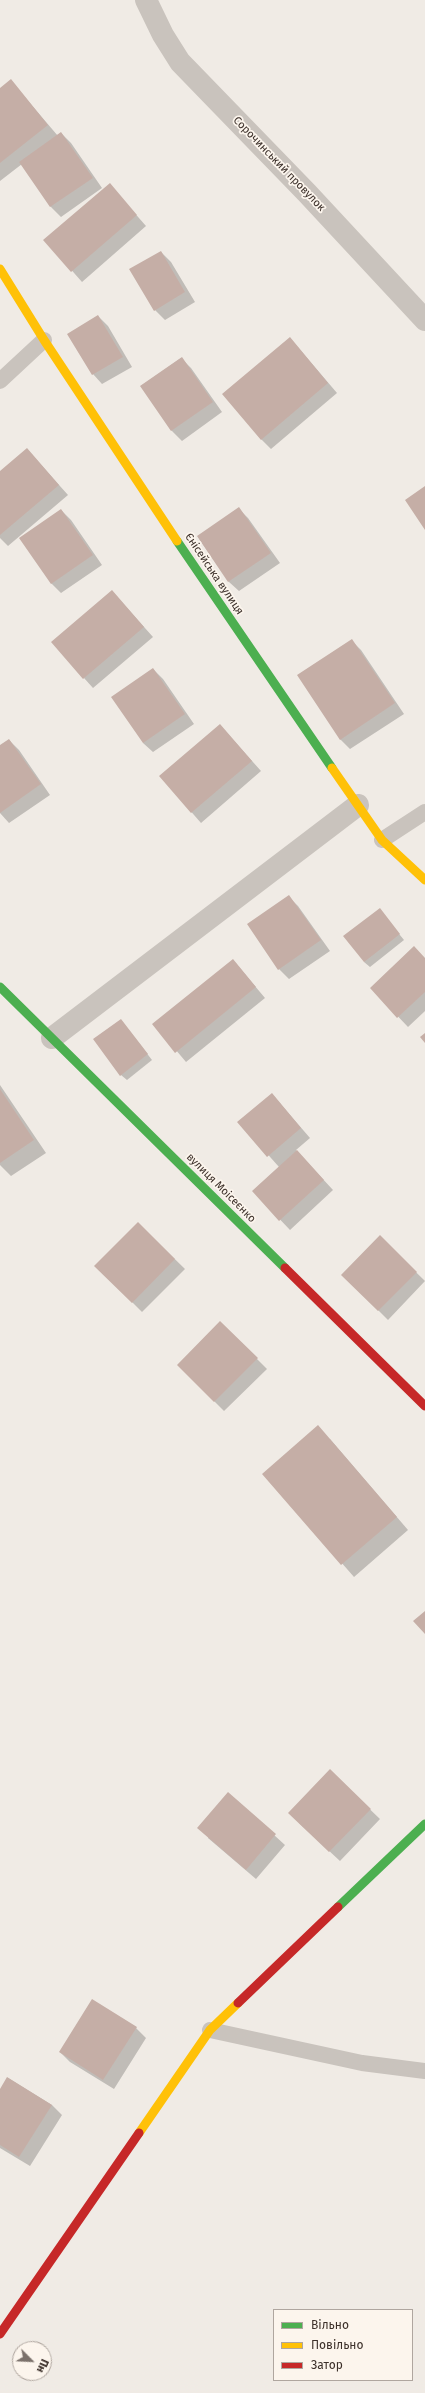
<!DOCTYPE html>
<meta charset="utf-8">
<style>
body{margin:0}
#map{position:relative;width:425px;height:2393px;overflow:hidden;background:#f0ebe5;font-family:"Fira Sans",sans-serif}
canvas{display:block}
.legend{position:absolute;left:273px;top:2309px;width:140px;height:72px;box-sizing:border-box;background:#fcf5ed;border:1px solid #afa69f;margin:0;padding:5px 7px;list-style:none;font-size:12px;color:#3c302a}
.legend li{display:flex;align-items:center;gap:8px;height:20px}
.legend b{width:20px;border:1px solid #afa69f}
.north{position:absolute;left:12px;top:2341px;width:40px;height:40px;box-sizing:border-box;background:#fcf5ed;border:1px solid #afa69f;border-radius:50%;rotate:114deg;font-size:11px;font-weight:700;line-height:16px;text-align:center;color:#3c302a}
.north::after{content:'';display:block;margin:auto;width:14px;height:18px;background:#7b716b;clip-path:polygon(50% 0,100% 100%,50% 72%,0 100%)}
</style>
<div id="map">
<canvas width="425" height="2393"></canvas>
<ul class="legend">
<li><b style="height:5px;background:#4caf50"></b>Вільно</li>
<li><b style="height:5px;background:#ffc107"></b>Повільно</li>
<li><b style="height:5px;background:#c62828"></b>Затор</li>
</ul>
<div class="north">Пн</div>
</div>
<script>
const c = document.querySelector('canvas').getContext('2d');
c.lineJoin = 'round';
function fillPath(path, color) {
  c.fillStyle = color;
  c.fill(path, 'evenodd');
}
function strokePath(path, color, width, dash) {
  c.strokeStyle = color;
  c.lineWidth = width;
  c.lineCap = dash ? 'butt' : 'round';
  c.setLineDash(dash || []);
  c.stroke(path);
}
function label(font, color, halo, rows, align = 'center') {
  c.font = font + ' "Fira Sans",sans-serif';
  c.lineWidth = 3.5;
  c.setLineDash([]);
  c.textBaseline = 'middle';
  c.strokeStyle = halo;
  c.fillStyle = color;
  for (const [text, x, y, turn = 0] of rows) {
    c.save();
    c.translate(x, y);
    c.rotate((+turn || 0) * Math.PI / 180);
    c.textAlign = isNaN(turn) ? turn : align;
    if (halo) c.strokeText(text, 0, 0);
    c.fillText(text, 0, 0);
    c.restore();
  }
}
fillPath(new Path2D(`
 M11,81L58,136L61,133L71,143L102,188L61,217L51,207L22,164L0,181V89Z
 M110,185L146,226L82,282L45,240Z
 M161,252L171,262L195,302L165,320L155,310Z
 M98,316L108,326L132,367L102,384L93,374Z
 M290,338L337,393L271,449L261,439Z
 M181,358L191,368L222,412L182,441L172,431L141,386Z
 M27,449L68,495L8,546L0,538V472Z
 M239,509L248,518L280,563L239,591L229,582L198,537Z
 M61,510L71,520L102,565L61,593L51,583Z
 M112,591L153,637L93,688L84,678Z
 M351,640L361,650L404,714L350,749L340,739Z
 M153,669L163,679L194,724L153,752L143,743Z
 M220,725L261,771L201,823L160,776Z
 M9,740L19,750L50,795L9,823L0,813V746Z
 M288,896L298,906L330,951L289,979L279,969Z
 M379,909L404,940L370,967L364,962Z
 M425,959V1011L408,1027L371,988Z
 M233,960L265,998L186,1062L154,1024Z
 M121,1020L152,1060L127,1080L121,1075Z
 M0,1085L46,1153L11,1176L0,1165Z
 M272,1094L310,1138L296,1150L333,1190L290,1230L253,1191L279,1167L239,1122Z
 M138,1223L185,1269L142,1312L96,1266Z
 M380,1237L425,1281L388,1320L343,1275Z
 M220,1322L267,1369L224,1411L178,1365Z
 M330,1439L408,1530L354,1577L264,1474Z
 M330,1771L380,1819L340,1861L299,1823Z
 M228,1793L285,1845L256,1879L208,1838Z
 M136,2028L146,2038L114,2089L70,2062L60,2052Z
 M8,2078L52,2105L62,2115L30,2166L0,2148V2091Z`), '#0003');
fillPath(new Path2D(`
 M11,79L48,125L0,163V88Z
 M61,132L93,178L50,207L19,162Z
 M110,183L137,215L71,272L43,240Z
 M161,251L185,292L154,311L129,269Z
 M98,315L123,357L92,375L67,334Z
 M290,337L328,383L261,440L222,394Z
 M182,357L213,402L171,431L140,386Z
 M27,448L59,485L0,535V471Z
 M425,486V530L405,500Z
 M239,507L271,553L228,582L197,536Z
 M61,509L93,555L51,584L19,538Z
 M112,590L144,627L83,679L51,642Z
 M352,639L395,703L340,740L297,675Z
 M153,668L185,714L143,743L111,697Z
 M220,724L252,761L191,813L159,776Z
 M9,739L41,784L0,813V745Z
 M289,895L321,940L278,970L247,924Z
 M380,908L400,934L364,962L343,936Z
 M414,946L425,958V992L397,1018L370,988Z
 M233,959L256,987L175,1053L152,1024Z
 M121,1019L148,1054L120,1076L93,1039Z
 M425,1033V1043L420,1037Z
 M0,1089L34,1140L0,1163Z
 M272,1093L301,1128L267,1157L237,1122Z
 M297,1150L324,1180L279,1221L252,1191Z
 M138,1222L175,1259L132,1303L94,1266Z
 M380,1235L417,1272L378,1311L341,1275Z
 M220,1321L258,1358L214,1402L177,1365Z
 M318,1425L397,1517L341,1565L262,1474Z
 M425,1611V1634L413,1621Z
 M330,1769L371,1809L329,1852L288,1813Z
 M228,1792L276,1834L246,1870L197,1828Z
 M92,1999L137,2027L103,2080L59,2052Z
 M7,2077L52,2105L19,2157L0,2145V2089Z`), '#c5aea6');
strokePath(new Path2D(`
 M0,381L44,340
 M382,840L425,812
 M210,2030L362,2063L425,2071`), '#c9c3bd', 16);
strokePath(new Path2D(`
 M146,0L163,35L180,62L307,193L425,320
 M52,1038L358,805`), '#c9c3bd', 22);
strokePath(new Path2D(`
 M177,541L332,768
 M0,987L285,1268
 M338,1907L425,1824`), '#4caf50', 9);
strokePath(new Path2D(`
 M0,269L44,340L177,541
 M332,768L382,840L425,880
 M139,2133L210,2030L238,2003`), '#ffc107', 9);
strokePath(new Path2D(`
 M285,1268L425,1406
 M238,2003L338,1907
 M0,2334L139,2133`), '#c62828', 9);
label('11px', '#3c302a', '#fcf5ed', [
 ["Сорочинський провулок",279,164,46],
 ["Єнісейська вулиця",214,574,56],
 ["вулиця Моісеєнко",221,1188,45]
]);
</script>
